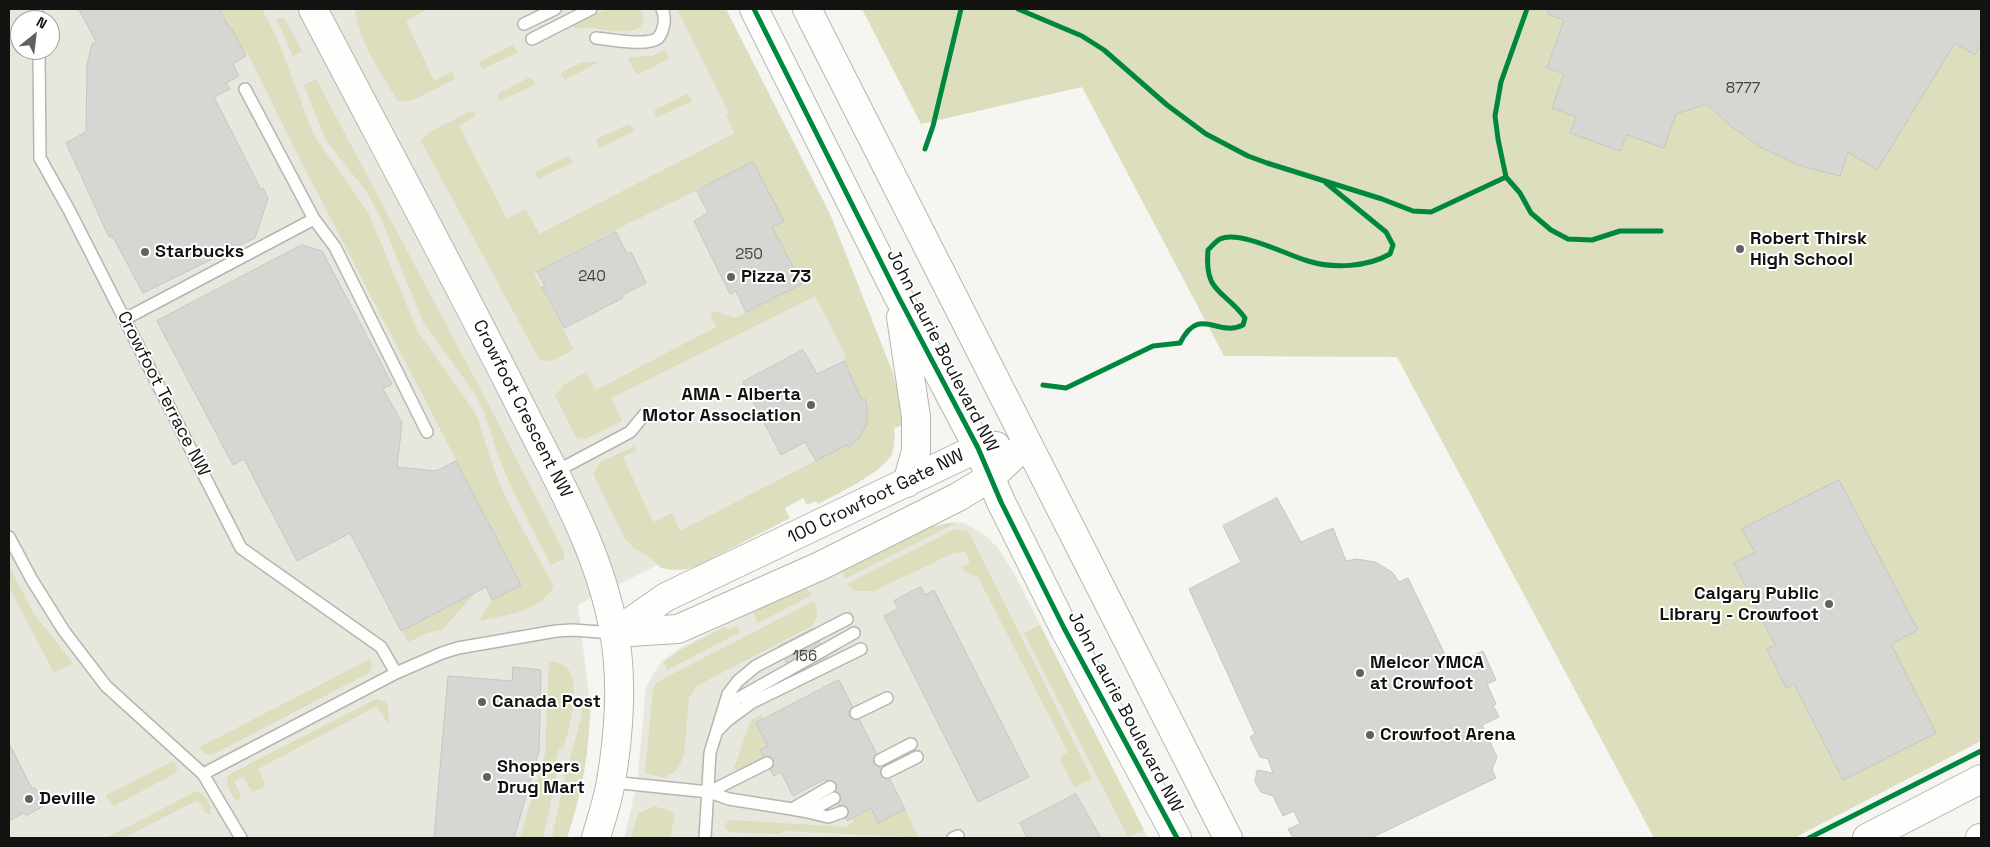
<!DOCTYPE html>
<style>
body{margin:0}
#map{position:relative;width:1990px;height:847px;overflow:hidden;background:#f5f5f1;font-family:"Space Grotesk",sans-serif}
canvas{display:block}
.frame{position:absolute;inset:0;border:10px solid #121210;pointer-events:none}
.north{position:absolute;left:10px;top:10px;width:50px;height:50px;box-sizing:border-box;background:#fff;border:1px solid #a0a09f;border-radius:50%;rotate:29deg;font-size:14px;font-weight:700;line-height:20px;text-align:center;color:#121210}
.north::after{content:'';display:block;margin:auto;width:18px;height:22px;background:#61615f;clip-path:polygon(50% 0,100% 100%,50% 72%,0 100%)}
</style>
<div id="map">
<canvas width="1990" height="847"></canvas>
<div class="frame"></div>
<div class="north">N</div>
</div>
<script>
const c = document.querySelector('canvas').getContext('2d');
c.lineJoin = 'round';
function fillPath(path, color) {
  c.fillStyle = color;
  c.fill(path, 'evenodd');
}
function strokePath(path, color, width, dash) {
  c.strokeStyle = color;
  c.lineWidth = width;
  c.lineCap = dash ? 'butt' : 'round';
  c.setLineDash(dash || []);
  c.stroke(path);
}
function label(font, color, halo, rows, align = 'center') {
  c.font = font + ' "Space Grotesk",sans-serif';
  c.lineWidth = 4;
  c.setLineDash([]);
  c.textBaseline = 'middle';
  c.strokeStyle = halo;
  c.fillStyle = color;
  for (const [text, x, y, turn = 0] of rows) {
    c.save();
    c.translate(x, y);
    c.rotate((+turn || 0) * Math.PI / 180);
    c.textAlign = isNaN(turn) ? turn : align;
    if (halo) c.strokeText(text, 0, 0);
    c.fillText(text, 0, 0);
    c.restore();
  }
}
fillPath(new Path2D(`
 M9,9H700L895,434V438L886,450L578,605L591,714L579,793L565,838H9ZM20,20H50V50H20Z
 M952,522L964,523L985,535L998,548L1013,571L1148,838H624L637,784L646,688L653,674L662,661L685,645L904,535L924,527Z`), '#e7e7de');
fillPath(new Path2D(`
 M219,9H262L277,38L311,128L317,140L368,212L418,332L476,414L496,475L509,504L554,587C536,613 508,614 479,621L492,600L521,585L301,161L247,52L244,53L232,29H230Z
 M355,9H425L424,11L406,21L434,81L452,71L455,79L413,100L398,102C382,73 358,42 355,9Z
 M606,9H641C654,42 607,29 591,28C586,28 580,28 575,29L573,25Z
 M677,9H726L830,214L893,373L901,406L903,425L894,428C895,432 894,451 892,454C882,473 837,494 818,504L816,501L807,505L803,498L785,508L790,518L697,566L687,569L673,570L661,568L651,558L634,548L625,539L593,474L601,462L635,446L636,450L623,457L653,522L672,513L680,531L846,445L849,447C866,435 870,419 865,400H862L844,361L846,356L815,296L611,398L622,421L585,439L576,437L555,395L565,384L586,372L596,390L716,327L710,314L715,311L735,318L802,284L772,227L783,221L753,163L615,230L534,273L574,350L549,362L539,359L421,141L428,133L473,110L475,116L459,126L507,219L526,209L539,234L735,133L726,116L729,113Z
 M862,9H1981V741L1794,838H1654L1397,357L1224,356L1082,87L921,124Z
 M279,18L285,19L302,51L293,56L277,20Z
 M512,45L518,51L517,53L483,69L480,64L481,61Z
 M665,50L669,59L637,75L628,60L630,57L653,56Z
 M596,61L597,63L565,80L561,74L562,72L580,63Z
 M530,77L535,83L534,85L500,101L497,96L499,93Z
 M316,79L493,413L555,535L564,553V559L551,565L512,489L499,458L484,412L476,395L424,324L379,214L366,191L325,139L304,85Z
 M687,94L692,100L691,102L657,117L654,112L656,109Z
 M629,124L634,130L633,132L599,148L596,142L597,139Z
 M568,156L573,162L572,163L538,179L535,174L537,171Z
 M953,523L954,524L844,579V569L922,529Z
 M955,529L968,531L1092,779L1074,787L1061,761V756L1067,753L1065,747L978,577L965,572L962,567L970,563L965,551L958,554L956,552L874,591H854L847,584Z
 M9,566L34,614L73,663L54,673L9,587Z
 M804,586L812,595L758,623L753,612Z
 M477,591L442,630L428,633L408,642L402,630Z
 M814,601C819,611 818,617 812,626L706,681L696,687L689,698L684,755L677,770L664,778L645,773L653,689L657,682Z
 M1040,625L1144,830L1128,837L1024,633Z
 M736,626L740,632L667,670L664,662L680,650L725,627L727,630Z
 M370,659L372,668L367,674L214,754L208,755L198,748Z
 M549,661C555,662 563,663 567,668C582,683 569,731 563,749H559L555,764L559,765L543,838H520L545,754Z
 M583,698H590C591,745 582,794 567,838H552L563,784L581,718Z
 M376,699L384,701L388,705L389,722L386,721L377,706L258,769L265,783L264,787L252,792L243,777L234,781L241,796L240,799L235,800C231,791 223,783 230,774Z
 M762,714L763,719L756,723L768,746L760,750L764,757L736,770L734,768L751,720Z
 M173,761L178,768L174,774L114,806L105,796Z
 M195,792H199C206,795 212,806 211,814H206L198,800L123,838H106Z
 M654,806L670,811L675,815L670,838H631L638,814Z
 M871,808L878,822L905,809L918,836L909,837L786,831L778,834L729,832L725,828L726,823L731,820L847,827L848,825L854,822L852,818Z`), '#dcdebe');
const building = new Path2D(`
 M79,9H219L230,29H232L246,56L233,64L239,76L226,83L230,89L214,97L261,190L263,188L268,198L255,238L143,293L113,237H109L66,143L86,132L87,65L92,44L96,42Z
 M1550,9H1981V45L1975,55L1955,43L1877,170L1848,152L1840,176L1798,165L1760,147L1732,127L1706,104L1676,114L1664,148L1627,135L1620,151L1570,133L1576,117L1552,108L1564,74L1547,68L1564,20L1548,14Z
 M753,162L784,221L772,227L802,284L746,312L736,291L730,294L694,221L708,213L697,191Z
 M616,232L627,254L631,252L646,283L622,295L623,298L564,328L542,287L545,286L537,272Z
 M302,245L322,251L392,384L383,389L402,423L397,467L436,471L456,461L521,585L492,600L486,587L401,631L350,533L297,561L244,459L233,465L157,321Z
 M803,350L817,374L844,361L862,400L865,399L867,407V424L859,438L849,447L846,445L816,461L805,442L781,455L743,382Z
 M1839,480L1918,630L1891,644L1936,733L1843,780L1794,684L1786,688L1767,649L1775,645L1734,563L1755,552L1742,529Z
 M1277,498L1301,542L1333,528L1346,561L1357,559L1375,562L1392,572L1399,582L1408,578L1451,667L1483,651L1496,680L1487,684L1496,704L1493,705L1499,717L1482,725L1497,757L1492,770L1496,778L1371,838H1293L1288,829L1300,824L1294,811L1283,816L1273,796L1261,792L1255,782L1257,770L1273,773L1268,759L1260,757L1250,737L1255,734L1189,589L1241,562L1223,526Z
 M921,587L925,595L934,590L1029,777L978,802L884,616L898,609L894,601Z
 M813,629L832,667L798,684L778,647Z
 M513,667L541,670L539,751L514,838H434L448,676L512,681Z
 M839,680L905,809L878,823L871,808L847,821L825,779L793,796L781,772L774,776L760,750L768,746L756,723Z
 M9,743L31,787L36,789L43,803L42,807L27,815L23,813L9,821Z
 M1076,794L1101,838H1027L1020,823Z`);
fillPath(building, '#d6d6d3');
strokePath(building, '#c6c6c3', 1);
const lane = new Path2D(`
 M37,9V20
 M524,24L555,9
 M596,38C610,39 647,47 658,38C661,35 662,32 663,28C665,21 665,15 662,9
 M532,39L591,9
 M39,50L40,158L69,210L241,548L381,647L396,673
 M314,219L335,247L427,432
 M125,319L314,219L245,89
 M555,472L630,432L645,414
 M9,537L32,580L64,631L106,686L203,774L241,838
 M724,713L737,699L854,633
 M856,713L887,698
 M718,730L728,720L751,703L861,649
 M880,760L911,744
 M887,772L917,757
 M203,774L396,673L442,653L458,648L556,631L573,630L614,633
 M611,782L709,792L729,799L792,809L830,787
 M709,792L767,763
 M792,809L808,812L834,798
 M808,812L828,817L842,812
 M705,838L710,753L728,694L738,681L756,666L847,619
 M953,838L958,836`);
const secondary = new Path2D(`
 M313,9C380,137 449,265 515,395C553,472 599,546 614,632C623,678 619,735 611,781C608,800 601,820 596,838
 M754,9L897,294L978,448L1001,502L1064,628L1177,838
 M807,9L1228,838
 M901,317L916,417V451L907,483
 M614,633L678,629L820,566L958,497L991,477L1027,443
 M614,633L666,597L978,448L996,446
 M1867,838L1981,779
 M1980,838H1981`);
strokePath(lane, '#b5b5b2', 14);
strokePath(secondary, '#b5b5b2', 30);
strokePath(lane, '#fefefd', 11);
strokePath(secondary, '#fefefd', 28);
strokePath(new Path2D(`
 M754,9L897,294L978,448L1001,502L1064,628L1177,838
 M1018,9L1082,36L1104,50L1167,105L1206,134L1248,156L1267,163L1382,199L1413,211L1431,212L1506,177
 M1527,9L1501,82L1495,116L1498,139L1506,177L1520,193L1531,213L1551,230L1568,239L1592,240L1620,231H1661
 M925,149L933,126L961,9
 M1043,385L1066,388L1153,346L1180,343C1200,304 1217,338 1243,325L1245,318C1224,289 1204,294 1208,250C1212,246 1216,241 1220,239C1240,230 1287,255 1308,261C1334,269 1367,267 1390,254L1393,245L1386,232L1326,183
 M1809,838L1981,751`), '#00873e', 5);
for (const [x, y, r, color] of [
 [1740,249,5,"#61615f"],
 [145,252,5,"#61615f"],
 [731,277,5,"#61615f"],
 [811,405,5,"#61615f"],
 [1829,604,5,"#61615f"],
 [1360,673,5,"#61615f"],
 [482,702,5,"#61615f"],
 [1370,735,5,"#61615f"],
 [487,777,5,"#61615f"],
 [29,799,5,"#61615f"]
]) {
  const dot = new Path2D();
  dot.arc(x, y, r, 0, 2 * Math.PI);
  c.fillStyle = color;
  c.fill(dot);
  strokePath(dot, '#fff', 2);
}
label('15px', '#434341', null, [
 ["8777",1743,89],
 ["250",749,255],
 ["240",592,277],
 ["156",805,657]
]);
label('bold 18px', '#121210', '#fff', [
 ["Robert Thirsk",1750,239],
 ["High School",1750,260],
 ["Starbucks",155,252],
 ["Pizza 73",741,277],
 ["AMA - Alberta",801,395,"right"],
 ["Motor Association",801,416,"right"],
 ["Calgary Public",1819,594,"right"],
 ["Library - Crowfoot",1819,615,"right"],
 ["Melcor YMCA",1370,663],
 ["at Crowfoot",1370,684],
 ["Canada Post",492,702],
 ["Crowfoot Arena",1380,735],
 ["Shoppers",497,767],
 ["Drug Mart",497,788],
 ["Deville",39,799]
], 'left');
label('18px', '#121210', '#fff', [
 ["John Laurie Boulevard NW",942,351,63],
 ["Crowfoot Terrace NW",163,394,63],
 ["Crowfoot Crescent NW",522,409,63],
 ["100 Crowfoot Gate NW",876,497,-26],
 ["John Laurie Boulevard NW",1125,712,62]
]);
</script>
